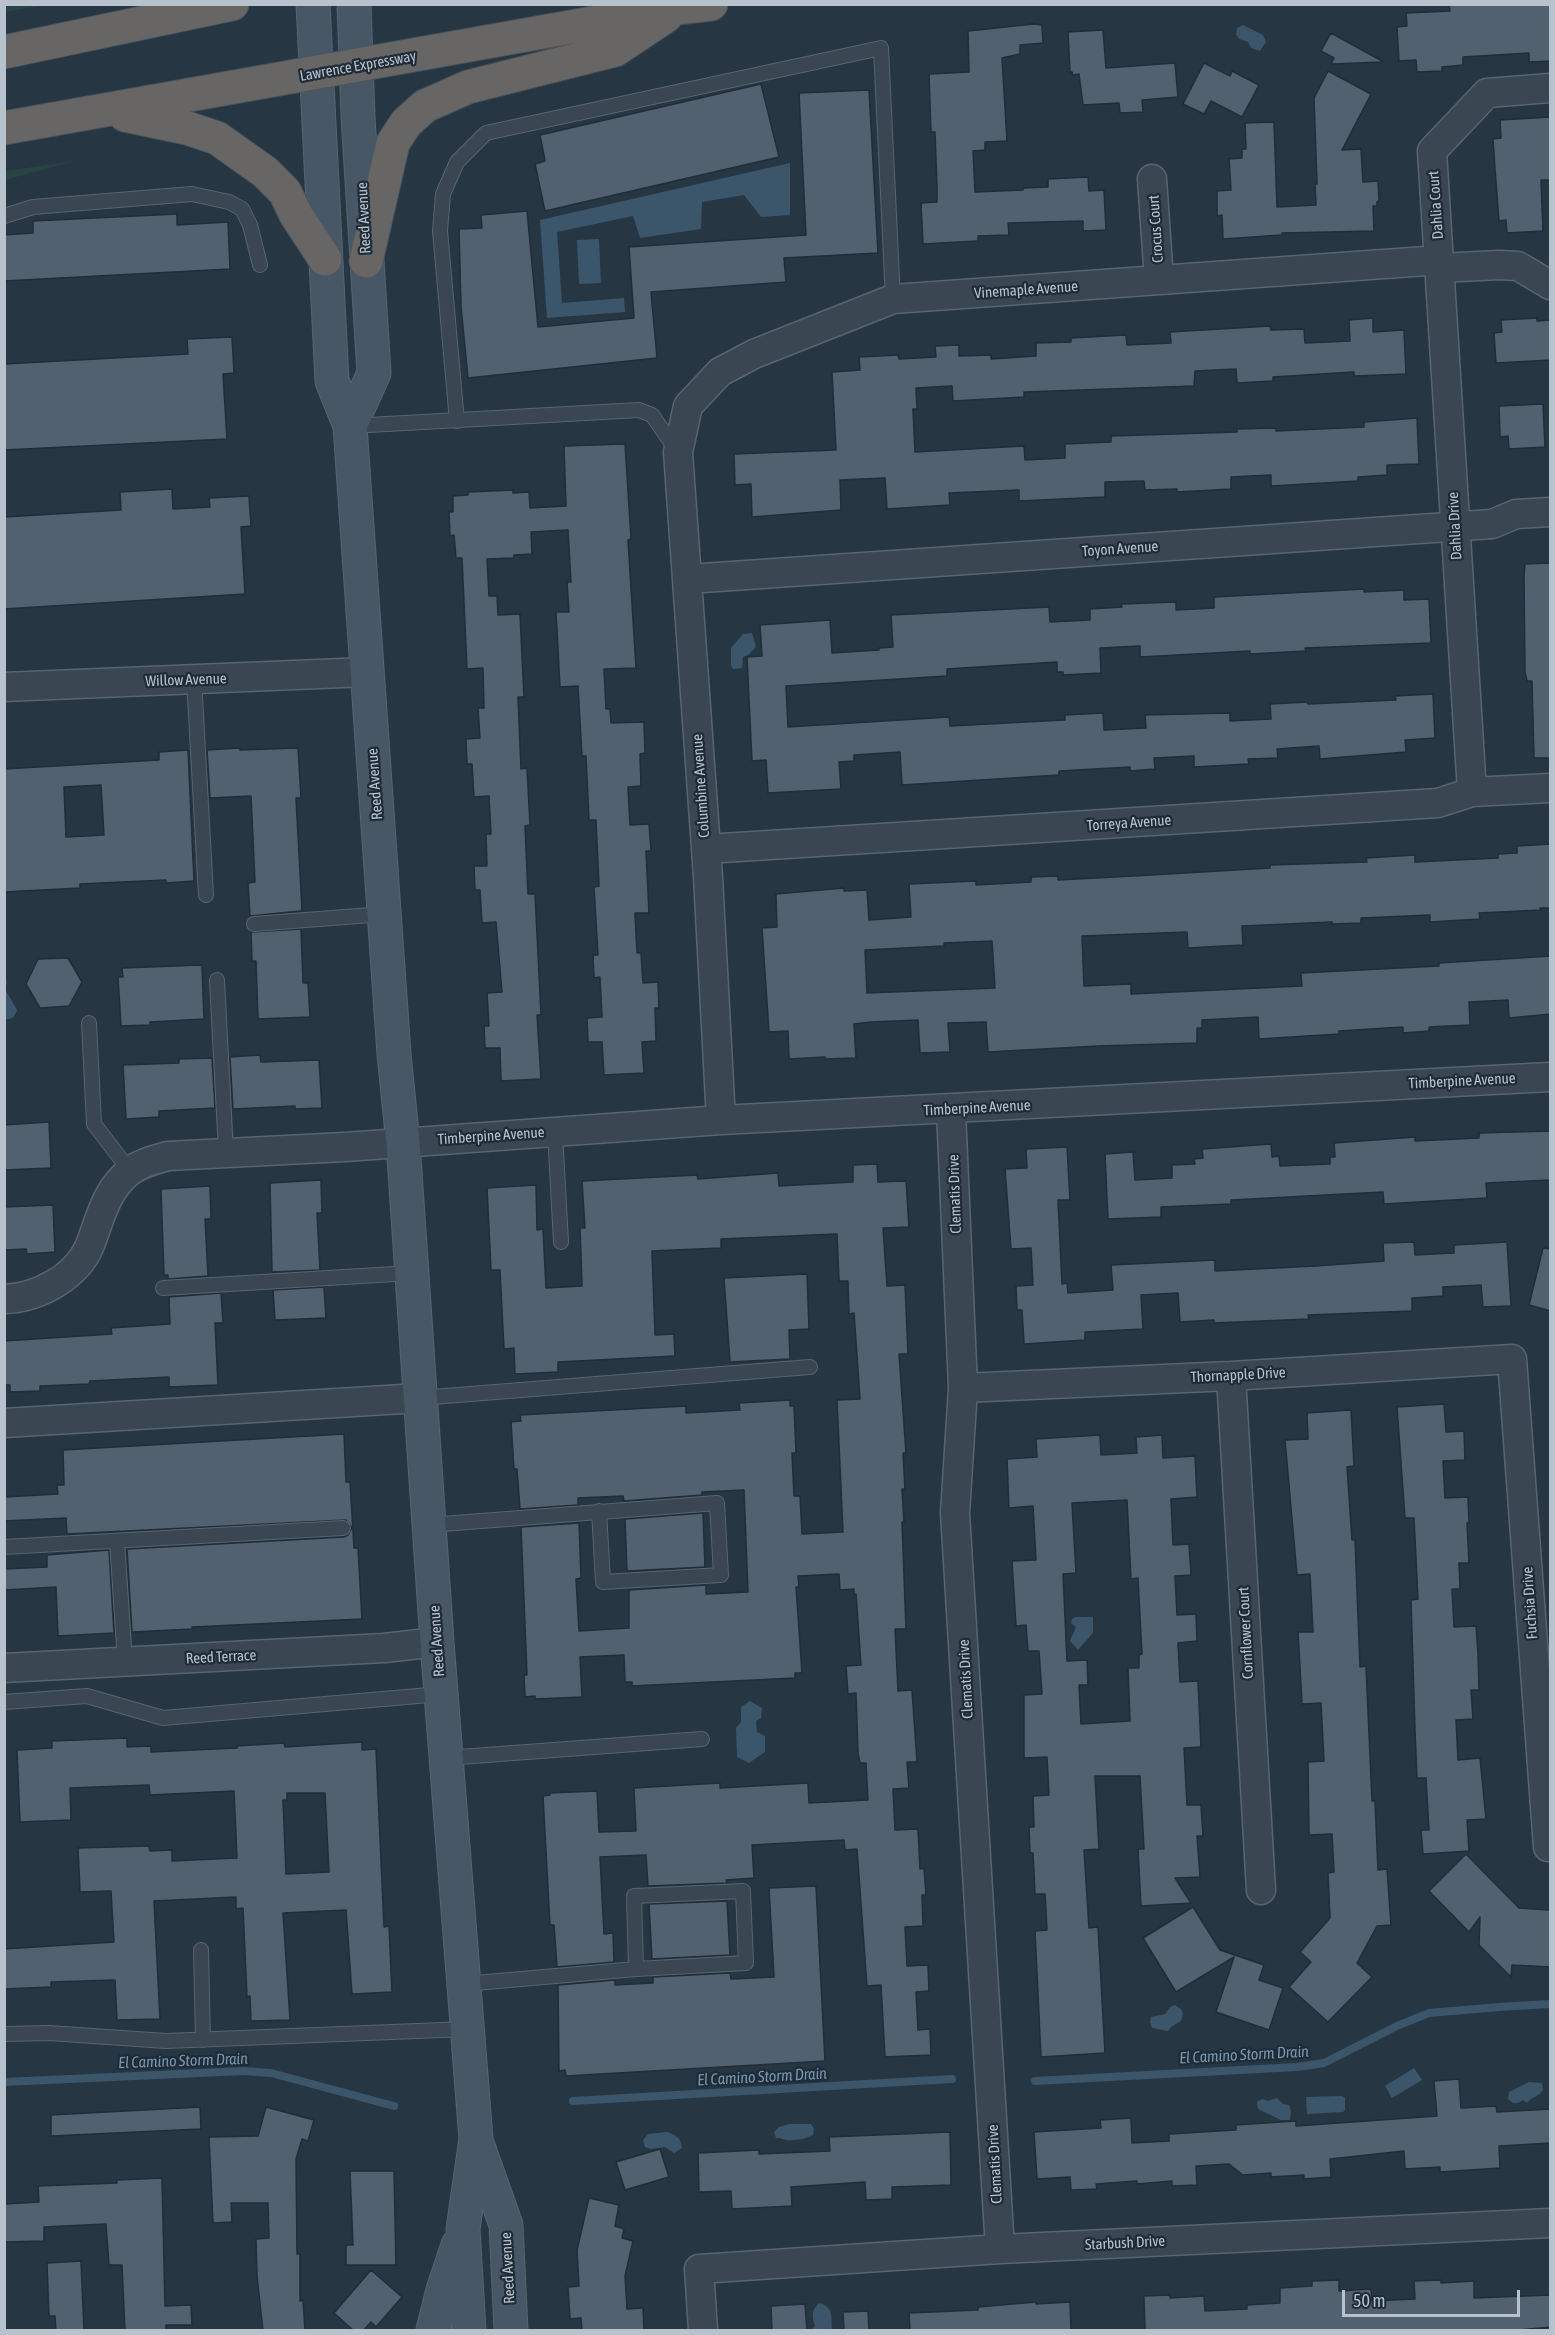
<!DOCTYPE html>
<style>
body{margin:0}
#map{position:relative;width:1555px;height:2335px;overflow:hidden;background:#263642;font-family:"Asap Condensed",sans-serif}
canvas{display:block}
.frame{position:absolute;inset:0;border:6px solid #b7c2cc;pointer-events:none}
.scale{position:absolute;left:1342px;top:2290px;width:178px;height:27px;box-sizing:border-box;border:3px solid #b7c2cc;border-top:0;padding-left:8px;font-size:18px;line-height:21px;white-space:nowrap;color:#b7c2cc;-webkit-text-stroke:4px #1f2c37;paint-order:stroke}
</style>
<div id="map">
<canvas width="1555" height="2335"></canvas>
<div class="frame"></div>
<div class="scale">50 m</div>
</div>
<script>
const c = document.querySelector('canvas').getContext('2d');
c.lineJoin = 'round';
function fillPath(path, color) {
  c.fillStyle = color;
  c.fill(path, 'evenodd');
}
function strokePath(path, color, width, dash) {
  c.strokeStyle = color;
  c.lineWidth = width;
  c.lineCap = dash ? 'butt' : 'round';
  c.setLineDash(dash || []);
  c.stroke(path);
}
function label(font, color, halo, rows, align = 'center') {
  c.font = font + ' "Asap Condensed",sans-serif';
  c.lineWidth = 4.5;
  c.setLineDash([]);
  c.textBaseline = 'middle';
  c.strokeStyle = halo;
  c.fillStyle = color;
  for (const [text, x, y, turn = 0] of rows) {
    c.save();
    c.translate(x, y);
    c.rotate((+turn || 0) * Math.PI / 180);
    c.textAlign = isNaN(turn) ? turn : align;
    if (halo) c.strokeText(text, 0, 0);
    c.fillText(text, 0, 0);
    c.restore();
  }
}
fillPath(new Path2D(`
 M5,4H46V5L5,12Z
 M75,161L5,180V171Z`), '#284342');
fillPath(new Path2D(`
 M1243,25L1263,35L1266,42L1260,51L1251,48L1248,42L1239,39L1236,34L1237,28Z
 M790,163V215L761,217L744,195L702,202L701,229L640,238L633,216L557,232L562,303L624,298L625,312L547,318L540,220Z
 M599,239L601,283L579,284L577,240Z
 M752,633L756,647L748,655L743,657L742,668L733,669L731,665V648L743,634Z
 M5,978L7,982L5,989L17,1010C15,1017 11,1020 5,1019Z
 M1075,1617H1093V1633L1078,1650L1070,1641L1076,1627L1071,1623L1072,1619Z
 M750,1701L762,1708L761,1718L756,1721L757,1732L765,1736V1752L749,1763L737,1757L736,1728L741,1722V1707Z
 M1175,2005L1181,2009L1183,2014L1181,2021L1171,2027L1168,2031L1152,2028L1150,2022L1151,2017L1165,2014L1170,2007Z
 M1414,2068L1422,2080L1392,2098L1385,2086Z
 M1529,2082L1542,2083L1543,2090C1539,2097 1531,2097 1527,2103L1523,2100L1518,2103H1513L1508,2099L1509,2092Z
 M1342,2096L1345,2098V2110L1343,2112L1307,2114L1306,2097Z
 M1277,2098L1283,2104L1289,2105L1291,2111L1290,2120H1281L1258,2109L1257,2102L1262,2099L1268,2101Z
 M790,2124H811L814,2129L813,2135C806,2139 788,2143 780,2138H776L774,2132L779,2127Z
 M667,2132C676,2135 681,2138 682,2148L674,2153L665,2147L651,2149L645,2147L643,2140L648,2134Z
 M819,2303C834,2307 831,2317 832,2330H811L815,2326C812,2315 811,2311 819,2303Z`), '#3b566b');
strokePath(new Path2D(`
 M1035,2081L1297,2067L1324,2063L1397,2026L1429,2013L1499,2007L1550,2004
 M4,2082L244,2071L271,2073L394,2106
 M573,2101L952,2079`), '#3b566b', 8);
const building = new Path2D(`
 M1449,4H1551V61L1529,62V53L1463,57V65L1442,67V71L1417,72L1416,60L1399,61L1397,27L1407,26L1406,13L1450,11Z
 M1033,24L1042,25L1043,43L1020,45V54L1002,58L1007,141L985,142V150L973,151L975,192L1023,190V188L1048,187V179L1088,177L1089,191L1104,190L1106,230L1083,231V221L1008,223L1009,235L978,236V241L923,244L921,203L937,202V187L935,132H931L929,74L969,72L968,31Z
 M1103,30L1106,68L1175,63L1178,97L1142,100L1143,112L1120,113L1119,103L1083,105L1079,74L1073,75L1072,72H1070L1068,32Z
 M1331,33L1384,62L1331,64L1334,58L1321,51Z
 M1204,63L1230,76L1232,71L1259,85L1242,117L1211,101L1204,114L1183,104Z
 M1328,71L1371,94L1342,150L1361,149L1363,182L1378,181L1379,201L1377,202V206H1373L1374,231L1282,233V235L1223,239L1222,215L1217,216V191L1231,190L1229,159L1242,158V149H1246L1245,123L1274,122L1277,207L1316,205L1315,184H1317L1314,98Z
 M761,84L779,157L545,211L535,164L545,161L540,135Z
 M869,90L878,253L784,258L786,282L651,292L657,358L468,378L461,306L459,229L482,228L481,215L527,211L538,327L634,318L629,247L806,235L799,93Z
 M1551,117V180H1541L1543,231L1507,233L1506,220L1499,221L1495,169L1493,139L1501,138L1500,120Z
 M177,214V225L228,222L230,269L4,281V235L33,233V221Z
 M1373,318V332L1404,330L1406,374L1354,376V372L1273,377V381L1237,383L1236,369L1195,371L1194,386L1024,392V397L953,401L952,386L916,388L917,409H913L915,452L1024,446L1025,460L1065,458V444L1111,442V436L1237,432V429L1276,428V431L1364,427V422L1417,418L1419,464L1387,465V475L1358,477V481L1271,486V475L1231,477V489L1177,492V489L1145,490L1144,481L1105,482V497L1019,501V490L949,493L950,505L887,509L885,478L840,480L841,510L752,517L751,484L735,485L734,454L836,450L832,372L860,370L859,357L898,355L899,359L936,357L935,346L959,345V356L991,355V359L1036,356V343L1071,342V338L1126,335L1127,345L1171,343L1170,332L1270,326L1271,330L1304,329L1305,343L1350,341L1349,320Z
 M1537,318V321L1551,320V360L1496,363L1494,333L1502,332L1501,320Z
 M232,337L234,373L223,374L227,439L4,450V364L188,354L187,339Z
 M1543,404L1545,447L1509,449L1508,436L1500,437L1499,406Z
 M625,444L631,539L628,540L636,668L604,669L606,709H610L611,723L644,722L645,753L640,754L641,786L628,787L630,825L649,824L651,851H646L649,913H635L637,953H641L643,983L658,982L659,1008H655L656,1041L642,1042L644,1073L604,1075L602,1042H588L587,1018L602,1017L600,977L594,978L593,955H598L594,887L599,886L596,820H589L586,756H582L578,686L560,687L556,612H569L567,582H571L568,530L531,532L532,554L514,555V558L487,559L489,596H497L498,615L520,614L524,697H518L521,769L527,768L530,825L525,826L528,894H535L541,1015H537L541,1079L501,1081L500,1048H485L484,1026H489L487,993L502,992L496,922L482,923L480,890H475L474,866H487L486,834H491L489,796L474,797L472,764H467L466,739L480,738L478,708H484L483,668L467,669L462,558H456L454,535L450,536L449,512H453V496L468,495V492L513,490V493L529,492L530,508L566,506L564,446Z
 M172,489L173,509L210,507L209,498L249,496L251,526L241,527L245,594L4,609V517L121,510L120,492Z
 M1551,563V758H1534L1532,681H1527L1525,672L1524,577L1525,564Z
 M1364,589V592L1404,590V600L1429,599L1431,643L1305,648L1306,651L1250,654V651L1140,657V646L1100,648L1101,673L1063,675V672H1057V662L947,669V676L786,686L788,727L949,717L950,726L1065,720V715L1103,713L1104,730L1146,728L1145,715L1230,713V721L1271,719L1270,704L1307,702L1308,704L1396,700L1395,696L1433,694L1435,738L1405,740L1406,752L1320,759L1319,746L1277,749L1278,758L1248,759L1249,764L1194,767V756L1154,758L1155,769L1130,771V767L1059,771V775L902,785L900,752L854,755V761L839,762L841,789L768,793L766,760L752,761L747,657L762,656L760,625L830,620L832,653L879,650V648L893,647L891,615L1049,607L1050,622L1090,620V609L1122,607L1121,604L1176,602V610L1214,608V597Z
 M240,748V750L298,748L301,798H296L302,910L300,911L250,916L248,883L255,882L251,796L210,798L207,750Z
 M188,750L194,881L166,883V880L80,884V888L4,892V769L159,760V752ZM101,785L104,835L66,837L64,787Z
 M1551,844V908H1540L1541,910L1479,913L1480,919L1430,922V915L1361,918V923L1332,924V922L1242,926L1243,945L1188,948L1187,932L1082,936L1084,986L1131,984V994L1302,986L1301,973L1439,966V963L1551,956V1014L1509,1018L1508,1000L1469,1002L1470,1025L1429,1027V1031L1403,1033V1027L1339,1031V1034L1259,1039L1258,1017L1202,1020V1028H1197V1043L1098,1046L988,1052L986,1022L948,1023L950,1052L920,1053L918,1020L871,1022L854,1024L856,1058L825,1059V1057L789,1059L788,1031L769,1032L762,928L777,927L776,894L844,888V891L867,890L869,920L911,917L909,884L976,881V885L1031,882V877L1058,876V880L1151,875L1270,868V865L1367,862L1366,858L1415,855V862L1498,858V854L1517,853V846ZM992,941L995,988L867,993L865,950L944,946V943Z
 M301,929L303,983H308L310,1017L258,1019L256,961H252L251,932Z
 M68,958L82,982L69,1006L40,1008L26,984L38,959Z
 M202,965L204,1019L150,1022V1025L121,1026L118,977H123L122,968Z
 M260,1055L261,1062L319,1060L322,1108L295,1109V1106L233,1109L230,1057Z
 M212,1058L215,1108L159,1111V1117L126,1119L123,1065L179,1063V1059Z
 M49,1122L51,1168L4,1170V1125Z
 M1551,1131V1180L1486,1183L1487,1198L1384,1204L1383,1192L1231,1200V1204L1161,1207V1217L1108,1219L1105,1154L1133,1152L1135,1180L1172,1178V1165L1195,1164L1194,1159L1203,1158L1202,1149L1271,1144L1272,1157L1279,1156L1280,1166L1330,1164V1157H1335L1334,1143L1415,1137V1141L1479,1138V1133Z
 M1067,1147L1070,1200H1058L1062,1284L1067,1283L1068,1293L1113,1290L1111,1265L1215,1260V1271L1316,1266L1384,1261L1383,1243L1414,1242L1415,1255L1454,1253V1245L1507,1242L1511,1306L1483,1307L1481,1285L1443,1287V1296L1412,1298V1311L1308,1315L1309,1319L1214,1323V1320L1180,1322L1178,1293L1141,1295L1143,1329L1085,1332V1340L1024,1344L1022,1310H1017L1016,1286L1033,1285L1031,1248L1011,1249L1005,1169L1027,1168L1026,1149Z
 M877,1164L878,1182L906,1181L909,1227L883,1228L887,1286L905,1285L908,1354H899L906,1453H903L905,1489H902L904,1522H902L906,1629H895L898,1691L912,1690L917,1762H907L909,1788L893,1789L895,1830L918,1829L920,1869L924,1868L926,1895H922L923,1926L905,1927L907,1966L928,1965L929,1991L916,1992L918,2030L930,2029L931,2055L885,2057L881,1985L867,1986L857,1849L845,1850L844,1840L752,1845L754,1878L726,1880L727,1883L648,1886L646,1855L600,1857L604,1934L613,1933L614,1962L557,1967L554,1925H550L543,1796L550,1795V1793L597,1791L599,1832L636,1831L634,1788L720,1783V1788L808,1783L809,1803L868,1800L866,1763H860L858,1753L856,1693L848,1694L846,1666L861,1665L856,1594L854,1595V1589L840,1590L839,1574L798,1576L799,1587H796L802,1673H795V1678L632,1686V1682H625L624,1655L580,1657L582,1697L535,1699V1696L525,1697L524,1675H527L521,1527L579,1523L581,1578L576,1579L579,1631L629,1628V1590L706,1585V1594L748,1592L744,1490L702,1492V1495L624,1501L623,1496L578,1498V1505L520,1509L517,1469H514L511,1422L521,1421L520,1415L686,1406V1413L740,1410L739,1403L790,1400V1406H794L796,1453H792L794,1496H800L802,1534L843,1532L837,1400L860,1399L854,1313L849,1314L848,1281H839L837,1234L721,1239V1248L652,1251L655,1335L674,1334L675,1356L558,1362V1372L515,1374L514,1348L504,1349L500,1270H491L487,1188L536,1185L537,1230L543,1229L546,1288L582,1286L580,1228H585L582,1181L697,1175L698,1179L778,1173L779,1186L853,1182V1165Z
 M321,1180L322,1213H317L320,1270L272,1272L270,1183Z
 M210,1186L211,1219H205L208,1276L168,1279V1275H164L161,1189Z
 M53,1205L55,1252L27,1254L26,1249L4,1250V1207Z
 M1543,1248L1551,1249V1311L1529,1305Z
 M807,1274L809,1329L789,1330L790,1359L730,1362L724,1278Z
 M324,1287L326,1318L275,1320L273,1290Z
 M221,1293L223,1323H215L218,1385L169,1387V1377L90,1381L89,1384L40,1386V1391L10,1392V1385H4V1341L112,1334L111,1328L170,1324L169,1297Z
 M1444,1404L1446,1432L1464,1431L1465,1460L1443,1461L1445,1498L1468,1497L1469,1523H1467L1469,1563H1459L1460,1589H1452L1454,1627L1476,1626L1478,1653L1479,1690H1471L1473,1719L1456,1720L1458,1760L1480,1758L1486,1819L1467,1820L1469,1851L1423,1854L1421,1830H1429L1426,1778H1417L1415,1731L1411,1600L1418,1599L1414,1518H1405L1397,1407Z
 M1351,1410L1354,1466L1347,1467L1352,1540H1355L1360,1667L1366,1666L1372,1801H1375L1378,1870L1387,1869L1391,1925L1377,1926L1357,1963L1372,1977L1328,2022L1289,1987L1311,1962L1300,1952L1330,1918L1328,1873L1334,1872L1332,1834L1309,1835L1308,1762L1324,1761L1321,1703L1302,1704L1298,1632H1313L1310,1574L1297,1575L1285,1440L1308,1439L1307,1413Z
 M344,1434L346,1482H350L354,1548H358L362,1619L192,1627V1629L132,1632L127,1549L344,1537L348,1535L352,1528L346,1520L67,1534L66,1518L4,1521V1497L58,1494L57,1485H64L63,1450Z
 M1100,1435L1101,1455L1137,1453L1136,1437L1162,1435L1163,1458L1195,1456L1197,1497L1171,1499L1173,1545L1189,1544L1191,1575L1175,1576L1177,1615L1196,1614L1197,1641L1178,1643L1180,1682L1198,1681L1201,1747L1184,1748L1187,1805H1201L1203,1836H1197L1200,1877L1175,1878L1191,1903L1141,1906L1138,1849H1144L1140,1776H1095L1099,1849L1084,1850L1089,1928L1098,1927L1105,2053L1041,2057L1035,1931L1047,1930L1045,1894H1035L1033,1853H1030L1029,1827H1034L1033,1796L1049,1795L1047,1757L1024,1758V1695L1042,1694L1039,1651H1028L1026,1625L1016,1626L1012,1561L1036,1560L1033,1506L1009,1508L1007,1459L1037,1457L1036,1439ZM1127,1500L1131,1579L1138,1578L1142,1654L1139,1655V1668H1128L1130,1721L1081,1724L1079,1685H1088L1087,1660L1067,1661L1063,1574L1076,1573L1072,1503Z
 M703,1513L705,1567L627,1571L625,1519Z
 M109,1550L114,1633L58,1636L56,1587L4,1590V1569L47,1567V1555Z
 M127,1738V1747L151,1746V1752L237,1748V1746L284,1743L285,1747L362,1742V1750L376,1749L384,1927L389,1926L392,1992L352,1994L346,1910L283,1913L290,2020L251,2021L250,1996L247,1997L243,1908L236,1909V1897L154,1901L160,2019L117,2020L115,1980L51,1982V1987L4,1989V1949L114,1942L111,1891L80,1892L78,1848L149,1846L150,1851L172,1850V1861L237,1858L234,1791L150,1795L149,1785L70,1788L71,1820L20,1822L17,1750L52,1748V1741ZM287,1793H325L329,1872L286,1874L283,1800H287Z
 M1466,1854L1519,1908L1550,1910L1551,1967L1512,1965L1511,1977L1479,1945L1480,1917L1469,1932L1429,1891Z
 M816,1886L825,2061L566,2076L565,2070L559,2071L558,1985L615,1980V1985L653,1983V1977L730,1973L731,1979L774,1977L769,1888Z
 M727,1901L730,1955L652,1959L649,1904Z
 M1193,1907L1220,1950L1264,1965L1259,1980L1283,1988L1269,2030L1216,2012L1234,1957L1176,1992L1143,1938Z
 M1459,2079L1461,2108L1496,2106L1497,2112L1551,2109V2143L1499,2146L1500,2168L1440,2172V2167L1405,2169L1404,2151L1330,2159L1331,2177L1304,2179V2175L1271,2177V2173L1243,2175L1229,2164L1196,2166L1197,2185L1172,2186V2181L1137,2184V2181L1096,2184L1097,2189L1071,2190L1070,2177L1037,2179L1034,2132L1101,2128L1100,2120L1131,2118L1132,2143L1169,2141V2134L1236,2130V2125L1296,2121V2126L1437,2116L1434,2081Z
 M200,2107L201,2129L51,2136V2115Z
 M266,2107L314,2120L308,2141L302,2139L296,2159L297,2254H300V2301L303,2300L305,2331H263L257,2276L256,2239L269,2238L268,2203H231L232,2222L213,2223L209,2137L258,2136Z
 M950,2132L951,2185L892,2187V2199L866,2200L865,2182L791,2187L792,2206L732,2209L731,2191L699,2192L698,2153L759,2150V2154L830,2151L829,2137Z
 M660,2149L669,2177L625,2190L616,2162Z
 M350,2171H394L396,2265H346V2245H353Z
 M162,2178L165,2306L191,2305L192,2325H166V2331H125L122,2265H109L106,2224L44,2227V2241L4,2242V2204L39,2202L38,2186L117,2183V2180Z
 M589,2198L619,2205L615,2226L624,2229L622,2238L633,2241L625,2276L627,2309L643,2308L644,2331H582L581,2318L570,2319L568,2287L579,2286L577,2250Z
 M81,2261L84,2331H56L55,2316H49L47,2263Z
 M371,2270L402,2297L376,2327L371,2322L363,2331H354L334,2313Z
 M1339,2280V2291L1371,2289L1372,2301L1415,2299L1414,2281L1441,2280V2283L1474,2281V2298L1551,2295V2327L1508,2331H1145L1144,2296L1170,2295V2298L1204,2296L1205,2311L1247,2309V2305L1280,2303V2288L1312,2286V2281Z
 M1036,2302V2304L1070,2302L1071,2331H910L909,2313L978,2310V2307Z
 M805,2304L807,2331H772L771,2306Z
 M868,2311L869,2331H844L843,2312Z`);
fillPath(building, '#51616f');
strokePath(building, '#212e39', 1.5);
const service = new Path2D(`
 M4,216L33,207L192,194L229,202L242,209L250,225L260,265
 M457,421L440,231L443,194L457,162L486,133L881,48L893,299
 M351,426L639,410L652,415L677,451
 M194,679L206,895
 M254,924L384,914
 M217,980L226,1153
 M89,1023L94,1124L130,1171
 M555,1132L561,1242
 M163,1288L411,1273
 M420,1398L810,1367
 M429,1525L717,1503L721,1575L603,1582L599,1511
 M117,1541L125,1662
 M4,1547L343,1528
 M4,1702L87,1696L163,1718L441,1694
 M446,1758L702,1739
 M201,1950L203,2040
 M464,1984L636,1969L746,1963L743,1891L634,1896L636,1969
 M4,2034L49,2033L166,2041L467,2029`);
const minor = new Path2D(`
 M1152,179L1159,280
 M1440,268L1499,265L1518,266L1550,285
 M688,579L1492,524L1516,514L1550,512
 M4,687L367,672
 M1472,792L1432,151L1487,93L1550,88
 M706,849L1438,803L1472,792L1550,788
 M951,1110L963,1388L955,1513L1000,2249
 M721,1120L708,877L678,452L688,406L720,372L754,354L893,299L1440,260
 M4,1299C38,1298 77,1277 90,1245C100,1219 106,1190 129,1172C140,1163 154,1160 168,1156L345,1147L721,1120L1550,1077
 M1231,1376L1261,1890
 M963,1388L1231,1376L1512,1359L1548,1847L1550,1846
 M4,1423L420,1398
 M4,1668L384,1648L437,1642
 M703,2330L699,2269L1000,2249L1550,2223`);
const secondary = new Path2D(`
 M313,4L332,381L350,426L394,1054L403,1143L437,1642L476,2139L463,2229L469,2330
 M350,426L374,373L358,117L354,4
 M478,2146L506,2225L511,2330
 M433,2330L443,2290L458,2245`);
const trunk = new Path2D(`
 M4,52L232,4
 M125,115L187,128L217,138L265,172L285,192L296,215L325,259
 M4,128L677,8L711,4
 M366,261L393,143L406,123L425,106L468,87L615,50L666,16`);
strokePath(service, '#58656f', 16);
strokePath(minor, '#58656f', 31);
strokePath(secondary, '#58656f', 35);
strokePath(trunk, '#45525c', 35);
strokePath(new Path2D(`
 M4,2257H5`), '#465f5e', 4, [4.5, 4.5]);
strokePath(service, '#3a4752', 14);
strokePath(minor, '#3a4752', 28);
strokePath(secondary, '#485765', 33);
strokePath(trunk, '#686664', 33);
label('15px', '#b7c2cc', '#1f2c37', [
 ["Lawrence Expressway",358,66,-10],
 ["Dahlia Court",1436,205,-94],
 ["Reed Avenue",364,218,-93],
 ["Crocus Court",1156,229,-94],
 ["Vinemaple Avenue",1026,290,-4],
 ["Dahlia Drive",1455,526,-93],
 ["Toyon Avenue",1120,549,-4],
 ["Willow Avenue",186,680,-2],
 ["Reed Avenue",375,784,-94],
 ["Columbine Avenue",701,786,-94],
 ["Torreya Avenue",1129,823,-4],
 ["Timberpine Avenue",1462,1081,-3],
 ["Timberpine Avenue",977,1108,-3],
 ["Timberpine Avenue",491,1136,-4],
 ["Clematis Drive",955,1194,-92],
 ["Thornapple Drive",1238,1375,-3],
 ["Fuchsia Drive",1530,1603,-94],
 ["Cornflower Court",1246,1633,-93],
 ["Reed Avenue",437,1641,-94],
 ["Reed Terrace",221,1657,-3],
 ["Clematis Drive",966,1679,-93],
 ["Clematis Drive",995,2164,-93],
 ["Starbush Drive",1125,2243,-3],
 ["Reed Avenue",508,2268,-93]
]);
label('italic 16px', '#7796af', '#1f2c37', [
 ["El Camino Storm Drain",1244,2055,-3],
 ["El Camino Storm Drain",183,2061,-2],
 ["El Camino Storm Drain",762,2077,-3]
]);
</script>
